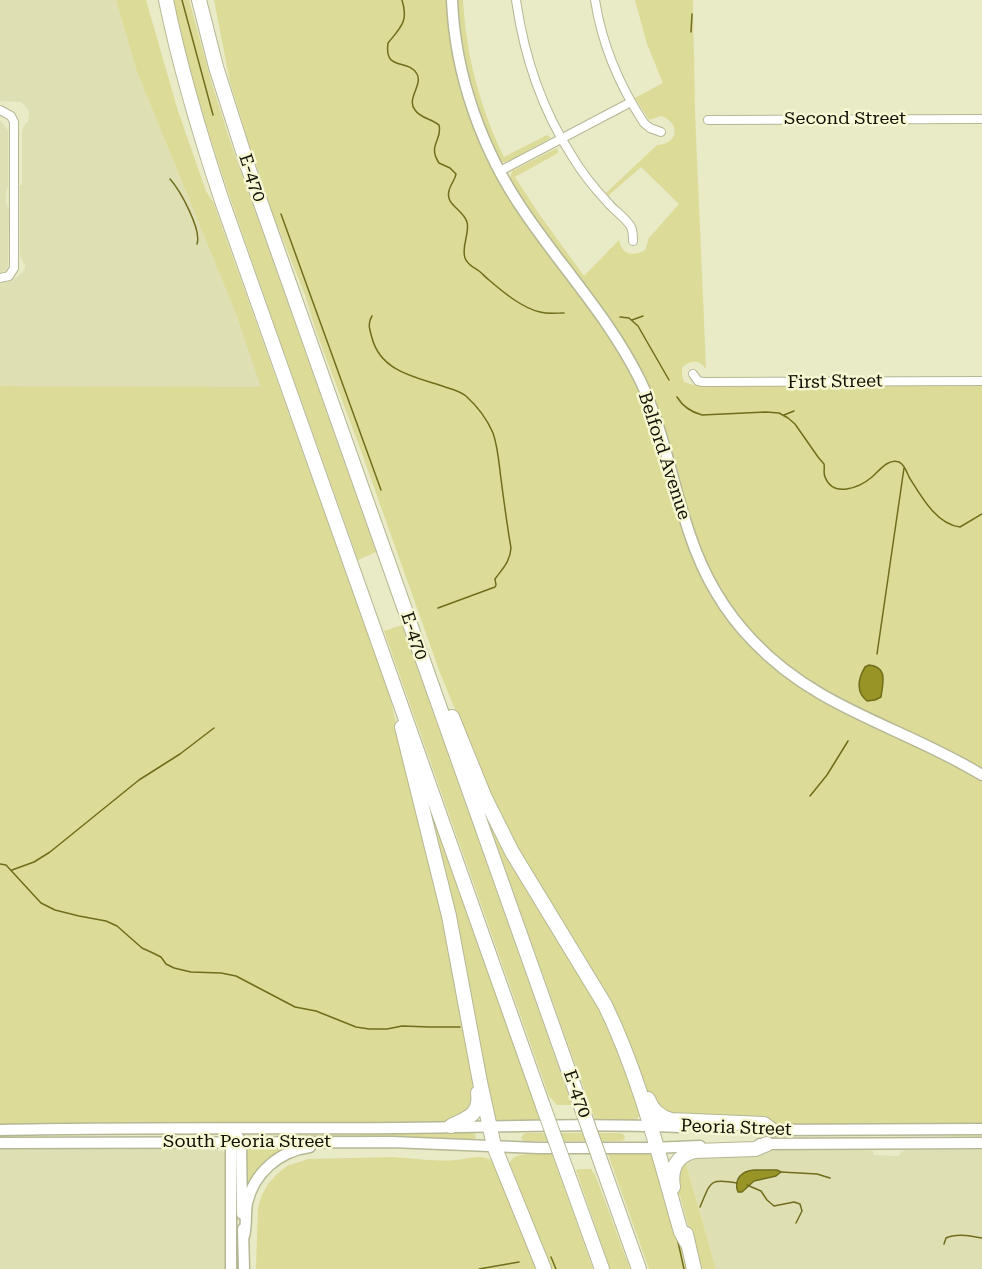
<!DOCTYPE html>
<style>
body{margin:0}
canvas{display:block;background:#e9eac6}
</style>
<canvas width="982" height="1269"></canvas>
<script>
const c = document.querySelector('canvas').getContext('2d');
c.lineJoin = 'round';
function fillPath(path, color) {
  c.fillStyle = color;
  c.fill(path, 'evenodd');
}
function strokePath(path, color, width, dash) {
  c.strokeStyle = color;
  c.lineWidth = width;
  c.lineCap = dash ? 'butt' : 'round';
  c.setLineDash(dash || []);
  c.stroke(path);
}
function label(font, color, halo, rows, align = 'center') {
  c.font = font + ' "Roboto Serif",serif';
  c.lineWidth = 5;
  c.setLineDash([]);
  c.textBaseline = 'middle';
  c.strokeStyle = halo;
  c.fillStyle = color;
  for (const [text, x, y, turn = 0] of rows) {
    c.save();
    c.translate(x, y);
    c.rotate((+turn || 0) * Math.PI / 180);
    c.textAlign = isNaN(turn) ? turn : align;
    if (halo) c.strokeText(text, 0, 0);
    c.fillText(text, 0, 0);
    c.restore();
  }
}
fillPath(new Path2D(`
 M0,0H116L137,72L236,314L262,388L0,386V284L13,280L23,272L25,268V265L21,258L20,253V185H22V132L25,124L28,122L29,111L26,107V106L21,102L0,101Z
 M0,120L8,130V187L6,192V203L9,209L8,265L7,270L1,273H0Z
 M0,1146H210L211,1149L217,1148L219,1151H223V1153H226L227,1269H0Z
 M783,1150H869L873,1151L874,1155L899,1156L901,1152L906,1150H982V1269H716L686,1162L698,1153Z`), '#dedfb3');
fillPath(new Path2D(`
 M116,0H146L178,111L206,191L214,204L222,227L390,697L422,838L442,911L475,1094L469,1112L447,1121L410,1123L0,1125V386L261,387L236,314L137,72Z
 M173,0H189L212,84L229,138L376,552L358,560C320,451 280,343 243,235C216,157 190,80 173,0Z
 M214,0H449L473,122L627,366L638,389L656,433L680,520L752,646L775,668L799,687L820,700L966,771L982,780V1124H777L679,1120L666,1116L648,1093L646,1086L629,1040L611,1003L510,839L477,764L439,670L360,448L316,331L305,295L271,209L250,147L230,82Z
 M458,0H463C466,55 480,108 504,157L547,135L551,138L507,162H502L499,158C476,108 461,55 458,0Z
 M635,0H693L695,112L706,367L705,368C699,359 689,360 682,368V376L684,382L693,385L982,384V769C951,754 919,738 888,723C858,708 828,694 801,676C756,645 720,599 701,549C687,514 680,476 669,440C661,414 650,389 638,365C603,297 546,244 510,178L512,171L557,148L558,153L515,177L539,214L584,276L619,240C622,255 632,257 645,250L649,238L679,204L641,167L608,196L606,193L657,145C678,145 681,122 661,116L649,120L635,98L663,83L647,44Z
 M402,625L572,1105H557L549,1096L384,631Z
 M423,792L437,829L541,1121H497L494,1120Z
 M484,810L598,1004L613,1033L641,1114L635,1121L596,1122Z
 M474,1131L476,1137L472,1141L277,1138V1135H355L380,1132Z
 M525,1133H621L623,1134L625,1137L624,1140L621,1141H525L522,1140L521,1137Z
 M252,1147H293L246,1196L245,1151Z
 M529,1154H552L593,1269H549L507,1164H509C514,1155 519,1155 529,1154Z
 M608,1154H648L651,1155L653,1158L678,1237L690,1269H649Z
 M393,1157C413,1158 436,1162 456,1160C469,1159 480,1153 493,1161L539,1269H256L258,1207L262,1195L268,1184L277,1174L287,1166L308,1159Z
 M685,1160L716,1269H700L680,1196L676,1191L674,1181Z
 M580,1169H591L596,1177L630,1269H610L576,1170Z`), '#dcdc98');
const water = new Path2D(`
 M869,665C888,667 883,682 881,697L875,700L867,701C856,692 858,679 865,667Z
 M754,1170H777L781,1172L776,1176L754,1181L742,1192H738C733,1179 742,1171 754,1170Z`);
fillPath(water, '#989526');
strokePath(water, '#706d1c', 1.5);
strokePath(new Path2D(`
 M182,0L213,115
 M402,0C409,22 400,28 388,43C384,72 408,58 417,74C423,85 406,99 415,110C420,118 432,119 439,125C443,140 427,145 439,163L450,168L456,174C455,180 450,185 449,191C445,205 463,209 467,222C470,234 461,246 465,258C468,266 473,266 479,271C482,273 485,277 489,280C503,292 522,308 540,312C548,314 556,313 564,313
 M691,32L692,14
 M170,179C180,190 202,230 197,244
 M281,214L381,490
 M372,316C367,324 370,330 372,338C381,372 416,377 445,387C452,389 460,391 466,396C477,406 487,419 493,433C498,447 499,464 501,479C504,502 507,525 511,548C510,562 503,568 495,579L496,585L495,587L438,608
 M620,317L629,318L638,326L669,380
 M632,320L643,316
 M677,397C683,407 691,412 702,415L766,412L779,413L788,418L795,424L818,457L824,464C825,469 823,472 825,477C833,498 859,488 872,477C879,471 888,458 899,462C904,464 907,472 909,477C921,496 936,524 960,527L982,514
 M784,415L794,411
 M877,654L904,468
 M810,796L827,775L848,741
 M0,864L6,865L41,903L55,910L79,916L106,921L117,926L142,948L153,953L161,957L166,964L174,968L191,972L221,973L236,976L295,1007L316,1011L356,1027L369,1029H387L402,1026L430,1027H460
 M12,870L34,862L50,852L139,780L180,754L214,728
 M781,1172L817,1174L830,1178
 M747,1185L761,1191L767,1200L774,1206L794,1202L800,1204L802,1211L796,1223
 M700,1207C711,1182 708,1178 737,1183
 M678,1242L684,1269
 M944,1244L946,1238C957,1233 970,1236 982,1238
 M551,1257L556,1269
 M479,1269L519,1262`), '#706d1c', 1.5);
const street = new Path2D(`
 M516,0C524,56 541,108 572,156C582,173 595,189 609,204C615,211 626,218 631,227C633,231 633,237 633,241
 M595,0C602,45 619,85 644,123L650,128L661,132
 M0,110L11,116L14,122V268L9,276L0,278
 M708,120L982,119
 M500,171L631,102
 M693,374L698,381L703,382L982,381`);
const secondary = new Path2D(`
 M452,0C455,75 482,151 525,213C563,269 610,319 640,380C664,430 672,483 690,535C703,574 724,611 753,641C818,710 904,727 982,775
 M0,1130C132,1127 263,1129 395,1128C490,1127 585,1123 681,1127
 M765,1130L982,1129
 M238,1137L241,1142L242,1214
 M0,1143L392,1142L538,1148H652L700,1146
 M760,1144L982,1143
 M243,1229L244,1269
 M244,1236C247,1225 245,1214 247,1203C254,1173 279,1151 310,1147
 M231,1269V1142L232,1137`);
const highway = new Path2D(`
 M166,0C180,68 200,135 222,201L543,1106
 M199,0L216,67L248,167L581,1106
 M452,717L485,798L512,852L605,1005C640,1077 659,1156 681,1232L687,1243
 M402,727L449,916L480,1082L494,1146L544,1269
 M648,1099C652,1110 659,1117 671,1120L764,1124L772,1130
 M451,1126C468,1118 481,1114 478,1093
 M603,1168L639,1269
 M567,1172L602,1269
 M673,1187C670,1169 677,1155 695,1151L755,1149L767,1144
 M686,1234L694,1269`);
strokePath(street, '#b6b795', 10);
strokePath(secondary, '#b6b795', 13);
strokePath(highway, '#b6b795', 16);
strokePath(street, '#fff', 8);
strokePath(secondary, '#fff', 10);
strokePath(highway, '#fff', 14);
const highwayBridge = new Path2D(`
 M543,1106L567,1172
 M581,1106L603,1168`);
strokePath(highwayBridge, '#b6b795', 16, []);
strokePath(highwayBridge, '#fff', 14);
label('18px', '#111105', '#f7f7d3', [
 ["Second Street",845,119],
 ["E-470",252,178,71],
 ["First Street",835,382,-1],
 ["Belford Avenue",664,456,72],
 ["E-470",414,636,71],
 ["E-470",577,1094,70],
 ["Peoria Street",736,1128,2],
 ["South Peoria Street",247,1142]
]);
</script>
